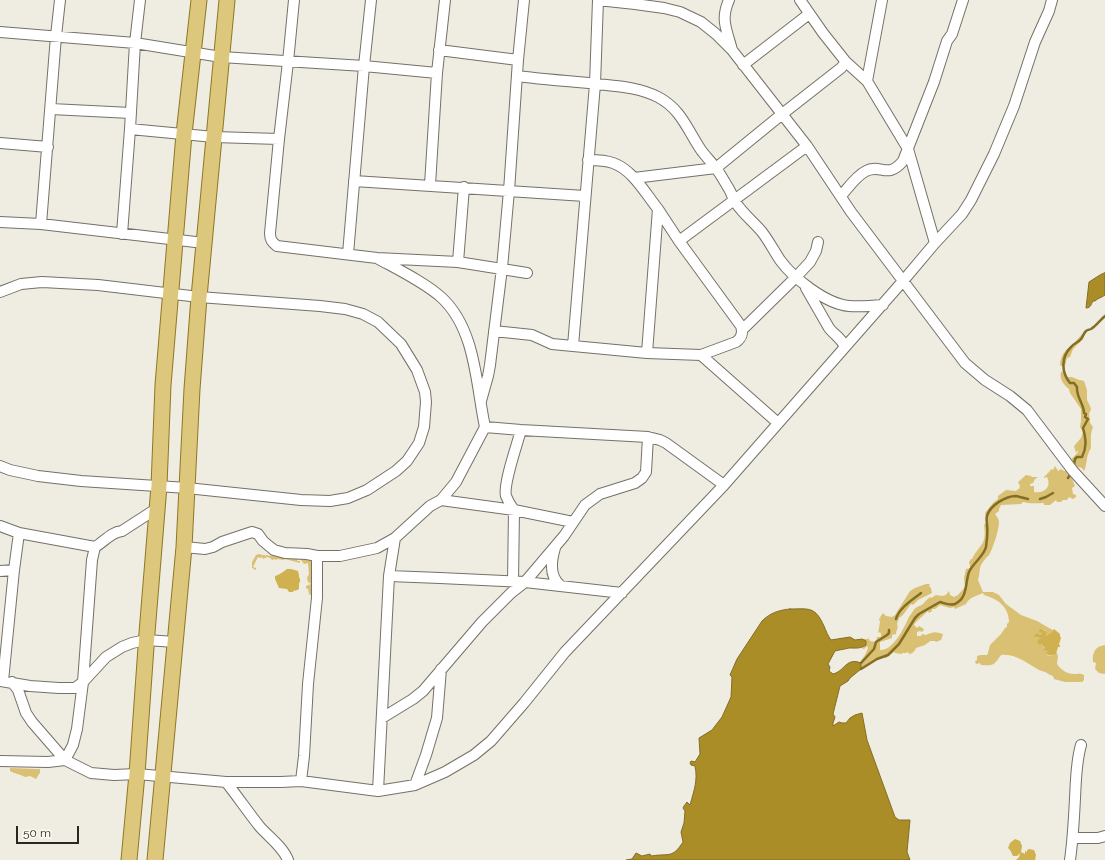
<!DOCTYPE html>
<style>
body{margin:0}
#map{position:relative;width:1105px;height:860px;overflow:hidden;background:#efece1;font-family:Raleway,sans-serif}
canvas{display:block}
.scale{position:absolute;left:16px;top:826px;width:63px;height:18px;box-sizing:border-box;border:2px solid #292724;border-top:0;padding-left:5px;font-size:12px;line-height:14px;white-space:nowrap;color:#292724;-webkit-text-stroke:3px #fdf9ef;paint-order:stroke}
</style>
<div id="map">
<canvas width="1105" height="860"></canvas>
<div class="scale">50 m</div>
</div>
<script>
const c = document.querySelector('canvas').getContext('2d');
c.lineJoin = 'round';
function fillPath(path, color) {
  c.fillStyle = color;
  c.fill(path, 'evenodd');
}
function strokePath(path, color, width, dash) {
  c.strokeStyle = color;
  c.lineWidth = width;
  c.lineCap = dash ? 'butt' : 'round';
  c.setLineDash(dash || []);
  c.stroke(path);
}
fillPath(new Path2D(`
 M1087,330L1083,339L1073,349L1070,357L1067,358C1066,362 1066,365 1064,367L1060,365C1062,351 1066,351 1075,342C1080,337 1081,334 1087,330Z
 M1064,371H1065L1067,377H1072L1079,380H1080L1084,381L1087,390V400L1090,406L1091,409L1089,414L1090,420V423L1093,427C1090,434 1091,439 1091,446C1091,451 1090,448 1089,452C1086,458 1087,465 1084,471L1082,468L1078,467L1077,469L1070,461L1078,452V451H1077L1076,453L1074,446L1081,438L1083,432L1080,427L1081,421V409L1070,393L1069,389C1064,385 1059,379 1061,372Z
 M1055,466L1058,471L1061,469L1064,471H1067L1073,481L1074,484L1075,486L1072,488L1073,494L1076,495V497L1073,499L1069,497L1067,500H1063L1061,502H1057L1056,500L1050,505H1044V503C1037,503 1030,504 1023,502L1021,504L1001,505L999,509V511L995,514C997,517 999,519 999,522C999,530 993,548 989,555C986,558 983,561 981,565C979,570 980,574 978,580L983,592H993L999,595L1006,604L1021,615L1037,621L1049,628L1053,630L1052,633L1046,637L1047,633H1045L1046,631L1040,628L1042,633L1040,635L1038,634L1036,638L1040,637L1041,638V644L1046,650L1048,651L1047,655L1051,656L1057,653L1058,656L1057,664C1060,669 1067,674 1074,674C1078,674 1080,673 1084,675V680L1082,682H1065L1054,679L1053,676C1049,675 1048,673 1045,672C1043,671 1041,671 1039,670C1027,663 1015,653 1001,655C994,665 994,666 981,665L980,663L976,664L975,661L977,660V656L981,655H987L988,653L990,645L1001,634L1005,628L1007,627V624L1009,622C1009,607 998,599 984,595L983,593C977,596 969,597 966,604L955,609L954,607L950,608L940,605L935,609H932V611L929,613L928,611L915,623L914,625L917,628L919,626L924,629L923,631L922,632L920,631L917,632V636H921L922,634L926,635C934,631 936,632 943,634L941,640L936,642L935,641H930L925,645L916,648C915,651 912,654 909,654L908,652L906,653H902L901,655V654L895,653L894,652L886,658H881L874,660L861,669V663L860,662L865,655L868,648L867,646L864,649L861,648L866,645V641L862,639H868V637L870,641L876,642L877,637H881V634L880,632L878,633L880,622L879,619L880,618H881L880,617L883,613L886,616L892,617L895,615L910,591L915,588L926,584H930L929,586L931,588L932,593L918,600L913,605L911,604L903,615L899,618L897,624C899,627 896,631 896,634L892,635V638L880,642V650C893,651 904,628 908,619C909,616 912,613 913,611C915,607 920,606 923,604C925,602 927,599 930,597L931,598L936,595L942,596L946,595L949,591L950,595L954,597L958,595L965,587L964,578L966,569L970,568V566L969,562L971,559H972C980,543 987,546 984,525L987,522L985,513L993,503L998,499V496L1006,490L1016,491L1018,489H1019L1020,486L1018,482L1026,475L1031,476L1032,477H1038L1035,479L1033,483L1030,484V486H1034V492C1044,494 1052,487 1047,477L1044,478V477L1050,471L1051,469L1053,470Z
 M259,554L262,555L310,559L313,563L312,594L310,595L309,594L308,589L306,588V586L311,584L308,582L307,578L309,574L308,563L304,564L301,560L298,559L297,561H300V563L285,559L283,560L278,559L276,560L275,559L272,560L270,558L267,557L263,559L262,557L260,558L258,557L253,567L256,568V570L252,568V562L256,555Z
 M1105,645V674L1099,673L1095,669L1096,663L1093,662C1092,653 1095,646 1105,645Z
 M10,768L36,769H40V773L39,774L36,779L30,776L25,777C20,774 15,774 10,771Z`), '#dac073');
fillPath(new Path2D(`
 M287,569H291L298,571L299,575V577L300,579V582L299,583V589L295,591L294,590L293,592H289L287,589L279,588L275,579V576C279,575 283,572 287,569Z
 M1040,628L1047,632L1046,633H1047L1046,636L1051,633L1054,629L1060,634V636L1061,638L1059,644L1060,646V647H1058L1056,654C1052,656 1048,656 1046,653L1048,651L1043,650L1045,648L1041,644L1039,645L1037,641L1041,638L1034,637L1035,634L1038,633L1040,635L1042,633L1039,632Z
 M1015,839L1020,841L1022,846L1021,852L1025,854V851L1027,852V850L1029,849L1034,850L1036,855L1035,860H1016L1019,857L1020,853L1017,856H1013L1010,850L1008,848L1010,843Z`), '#cfb150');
const water = new Path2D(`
 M1105,273V295C1101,298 1098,298 1095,301H1093C1091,304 1091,308 1086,308L1089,282L1100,275Z
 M790,609C809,609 815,606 824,626C826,631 828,636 831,640L850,637L855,640L862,639L866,641V645C860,649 855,648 849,648C845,649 839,650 835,651L828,664L830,667L829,671L833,674C845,671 846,657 861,663V669L850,678L848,681L840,686L833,714L835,717L833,723V726L839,722L842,723H846L850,718L855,715L862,713L867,740L895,817L899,820H910L907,852L910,860H626L632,859L636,853L642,856L650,854L651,856C669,853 672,859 683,842L681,832L684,823L685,811L683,808L684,806L687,802L690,805C694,790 698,781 695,766L691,765L690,763L691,761L695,762L700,754L699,738L712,730L722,717L731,697L732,677L730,675L737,659L762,621C770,613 779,610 790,609Z`);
fillPath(water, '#aa8d26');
strokePath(water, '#836e25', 1);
strokePath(new Path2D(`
 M1074,465L1075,459L1077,457H1082C1087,447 1086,439 1083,428L1088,419L1085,417L1086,414L1084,413C1084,404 1076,397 1077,387L1074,383H1070C1061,372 1061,357 1071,347C1074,343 1078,343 1081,339C1083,337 1083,334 1086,331C1090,328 1087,331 1091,329C1096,326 1100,320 1105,316
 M1068,478L1070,475
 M1040,499L1046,497L1053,493
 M896,619C899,608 912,600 921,593
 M861,663L874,649L876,642L887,635L889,633V630
 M861,669L877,659L888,655L899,644L915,618L919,614L940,602C944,603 950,606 955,604C968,598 965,583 969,572C973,563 984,556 986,547C987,540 988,532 987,525C987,522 986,519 987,516C990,505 1006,496 1016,496C1020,497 1024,498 1028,499`), '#836e25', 2.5);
const street = new Path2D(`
 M294,0L288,62L279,139L270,233C270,240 272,242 277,246L377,258L458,262L527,273
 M598,0L635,4L664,8L680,12L701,22L716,34L732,50L807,146L851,212L965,363L985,380L1010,396L1027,410L1073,471L1105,506
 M729,0C720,20 727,30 732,50
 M800,0L823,33L846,62L867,81L908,149L935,243
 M0,32L135,43L221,57L364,66L437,73
 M439,50L518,60
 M743,65L809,14
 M517,76C541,79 565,81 589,83C612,86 637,86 658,97C681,109 687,129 701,150C707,158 714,165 720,174C723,179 726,184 729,189C732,194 733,199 736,203C743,214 754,222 762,232C769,241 774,251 780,260C793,278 826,304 849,306C861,307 872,306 883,305
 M867,81L882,0
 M51,109L131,113
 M130,129L214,137L279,139
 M0,143L48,147
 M588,160C596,160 605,160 613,163C633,170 645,193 658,209L647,353
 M634,178L716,168L781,115L841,68L846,62
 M354,181L585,196
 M430,185L437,73L445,0
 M841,196C848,188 856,176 866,171C881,163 887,180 903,161L934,82L947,41L952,34L963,0
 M658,209L679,241L741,326C743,332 742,338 736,342L701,355
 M0,222L41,224L204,243
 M41,224L56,36L60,0
 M122,234L130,129L135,43L140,0
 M679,241L807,146
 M348,254L364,66L371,0
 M458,262L464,187
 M806,288L829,328C835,336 840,336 845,347
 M0,292L21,284L42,282L98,285L199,297L320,306L345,309L363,314L378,322L401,344L417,370L425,392L426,402L424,427L419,443L407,461L396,471L367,490L348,498L330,501L301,500L187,488L81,481L38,476L10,470L0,466
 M742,330L796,277L810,262L816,251L818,242
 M494,331L532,335L552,344L647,353L701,355L778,423
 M573,346L595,84L598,0
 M481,401L488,376L490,365L502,268L509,191L518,60L524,0
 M485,427L521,430L648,437L660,440L666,443L724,485
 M441,500L514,510L573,522
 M0,526L19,533L95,547
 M184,547L205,549L213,547L222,542L252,532L258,534L263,541L269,546L274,550L285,553L307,554L317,556H340L377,548L395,538L430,506L441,500L456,482L485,427C476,385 476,330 442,298C426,283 397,269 377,258
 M555,548C551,561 549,577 561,586
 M0,571L14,570
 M389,576L440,578L525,582L622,593
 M513,582L514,510C511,506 508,501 506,496C503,484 517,445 521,430
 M0,681L30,686L59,688H75L83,682L106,657L122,647L132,643L146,640L175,642
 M3,681L14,570L19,533
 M12,682L18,690L26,713L32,722L65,760L73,745L77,729L83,682L92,560L95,547C104,542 111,532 122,531L156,509
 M382,718L413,699L423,691L482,622L511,593L525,582L564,536L585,505L600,494L635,483L642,478L646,472L648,437
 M0,761L48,762L65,760L91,773L114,775L137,774L226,782H281L301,781L378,791L415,785L445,772L474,755L491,741L524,703L565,652L724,485L903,281L935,243L962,214L971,200L994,154L1014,106L1035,42L1049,11L1052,0
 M301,781L304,756L308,684L317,598V556
 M226,782C238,797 248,812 260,827C269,837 283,847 288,860
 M415,785L426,755L437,718L441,669
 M378,791L389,576L395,538
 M1073,838H1098L1105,836
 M1070,860C1073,839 1074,819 1075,798C1076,780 1076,762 1081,745`);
const primary = new Path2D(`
 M129,860L137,774L147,633L159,486L163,385L184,134L199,0
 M155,860L184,547L192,389L199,297L227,0`);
strokePath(street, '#747168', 12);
strokePath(primary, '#8e7725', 17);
strokePath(street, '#fff', 10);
strokePath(primary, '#dcc77c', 15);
</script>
